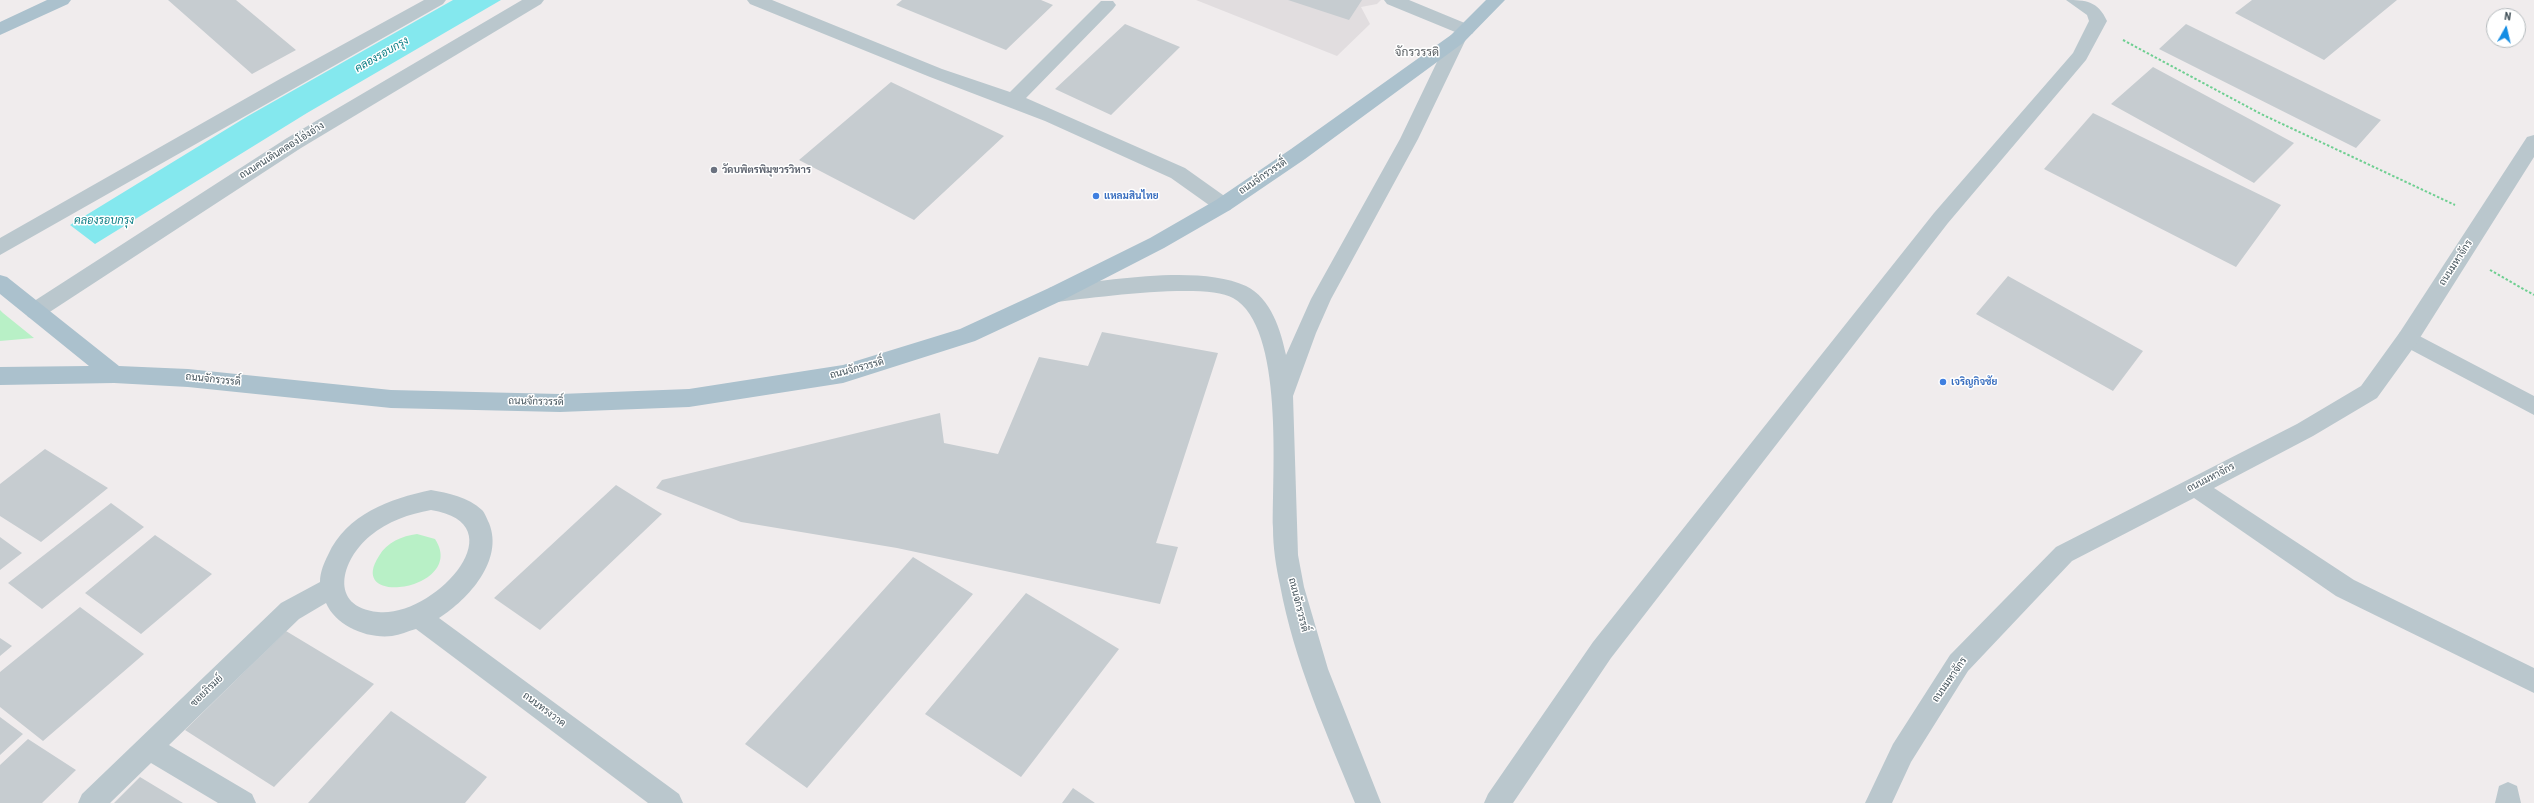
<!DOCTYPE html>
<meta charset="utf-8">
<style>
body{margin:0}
#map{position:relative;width:2534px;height:803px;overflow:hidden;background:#f0eced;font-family:"Roboto Condensed",sans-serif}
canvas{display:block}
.north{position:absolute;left:2486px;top:8px;width:40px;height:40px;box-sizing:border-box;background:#fff;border:1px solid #b4babd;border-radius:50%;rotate:8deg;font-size:11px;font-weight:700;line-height:16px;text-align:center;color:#44535b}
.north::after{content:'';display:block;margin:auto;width:14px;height:18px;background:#138de4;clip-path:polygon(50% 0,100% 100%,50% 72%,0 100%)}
</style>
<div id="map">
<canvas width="2534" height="803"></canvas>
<div class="north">N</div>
</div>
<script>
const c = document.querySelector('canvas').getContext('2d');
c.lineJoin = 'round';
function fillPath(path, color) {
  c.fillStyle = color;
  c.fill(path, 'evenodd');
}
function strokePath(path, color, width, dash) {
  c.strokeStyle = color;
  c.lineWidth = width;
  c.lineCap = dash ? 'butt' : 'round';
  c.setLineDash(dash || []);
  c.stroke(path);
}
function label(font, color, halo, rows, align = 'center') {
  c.font = font + ' "Roboto Condensed",Sarabun,sans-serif';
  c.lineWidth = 3;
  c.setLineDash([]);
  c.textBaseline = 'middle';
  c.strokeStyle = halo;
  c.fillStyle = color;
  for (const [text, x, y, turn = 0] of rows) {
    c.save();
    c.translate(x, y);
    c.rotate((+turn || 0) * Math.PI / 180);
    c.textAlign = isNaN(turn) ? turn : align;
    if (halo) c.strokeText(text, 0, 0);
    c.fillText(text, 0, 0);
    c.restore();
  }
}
fillPath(new Path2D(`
 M1196,0H1381L1377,4L1361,7L1370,24L1337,56Z`), '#e1dddf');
fillPath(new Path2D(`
 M0,310L3,313L34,338L0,341Z
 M417,534L435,539C468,589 344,609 379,556C387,542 402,536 417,534Z`), '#b8f0c6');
fillPath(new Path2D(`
 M453,0H501L307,113L95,244L70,225L248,116Z`), '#84e8ee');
fillPath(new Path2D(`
 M168,0H236L296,50L252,74Z
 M902,0H1041L1053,5L1006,50L896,5Z
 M1288,0H1362L1349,20Z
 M2252,0H2397L2324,60L2235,13Z
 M1125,24L1180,47L1111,115L1055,89Z
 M2186,24L2381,120L2356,148L2159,49Z
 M2153,67L2294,143L2254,183L2111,104Z
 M891,82L1004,136L914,220L799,160Z
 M2093,113L2281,205L2236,267L2044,169Z
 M2008,276L2143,351L2113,391L1976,314Z
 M1102,332L1218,353L1156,543L1178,547L1160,604L897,548L741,522L656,488L662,480L940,413L944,443L998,454L1039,357L1088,366Z
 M45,449L108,488L41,542L0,516V484Z
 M616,485L662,514L540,630L494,598Z
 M111,503L144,527L42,609L8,583Z
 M155,535L212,574L141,634L85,593Z
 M0,537L22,553L0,570Z
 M913,557L973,594L807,788L745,744Z
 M1026,593L1119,649L1021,777L925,714Z
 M80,607L144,654L43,741L0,707V672Z
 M286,631L374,684L274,787L185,730Z
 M0,638L12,646L0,656Z
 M391,711L487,777L465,803H308Z
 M0,717L23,734L0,755Z
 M28,739L76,770L42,803H0V765Z
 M140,777L183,803H114Z
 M1073,788L1095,803H1062Z`), '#c6ccd0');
strokePath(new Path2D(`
 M2123,40L2261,114L2455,205
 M2490,270L2534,295`), '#6fcf92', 2, [2.5, 2]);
fillPath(new Path2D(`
 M747,0H772L942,69L1010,92L1101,1H1113L1116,5L1113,9L1026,98L1185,168L1230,200L1233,205L1230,210L1223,212L1216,210L1171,178L1045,121L930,77L750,4Z
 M1384,0H1409L1472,26L1475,30L1472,34H1460L1387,4Z
 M2066,0C2086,0 2098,1 2107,21L2086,60L1948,223L1611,658L1513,803H1484L1488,794L1593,642L1934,213L2073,53L2089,21L2087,15Z
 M2408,330L2534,396V415L2400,344L2397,338L2400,332Z
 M2508,782L2517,786L2521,803H2495L2499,786Z`), '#bac7cd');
fillPath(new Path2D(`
 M424,0H446L443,4L0,255V238L280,79Z
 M522,0H544L541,4L301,148L42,317L35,319L28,317L25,311L28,305L287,138Z
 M1457,33L1463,35L1466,39L1418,139L1331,299L1316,333L1293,396L1298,555L1304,587L1328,669L1381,803H1355C1326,732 1294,661 1280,585C1276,566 1273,548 1273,528C1272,475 1285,327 1233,298C1205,282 1092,298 1056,302L1049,300L1046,294L1049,288L1056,286C1108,281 1198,264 1246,286C1271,298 1281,331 1286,355L1311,299L1400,139L1448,39L1451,35Z
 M2534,135V157L2416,344L2377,398L2313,436L2214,488L2354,580L2534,668V693L2336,596L2194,498L2072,561L1968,671L1911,762L1892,803H1865L1893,744L1950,655L2056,547L2297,424L2361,386L2400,332L2527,137Z
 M431,490C448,493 468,497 482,510C485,513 487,519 489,523C504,560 469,599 439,618L679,794L683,803H648L416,629C408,631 400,635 392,636C367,639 336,626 326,603L299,619L169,745L252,794L256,803H218L151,763L110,803H78L82,794L281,603L320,582C320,572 324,563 328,555C347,514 389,499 431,490ZM431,510C520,524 434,618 378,612C328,607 341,560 370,536C388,521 409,514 431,510Z`), '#bac7cd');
fillPath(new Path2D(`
 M47,0H71L68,4L0,35V22Z
 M1486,0H1505L1463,43L1305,159L1230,210L1164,248L1063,300L975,341L843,383L689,407L560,412L391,408L188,387L114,383L0,385V367L89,366L0,294V275L7,277L119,366L188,369L391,390L560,394L689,389L843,365L960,329L1049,288L1150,238L1216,200L1291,149L1451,35Z`), '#abc1cd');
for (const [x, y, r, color] of [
 [714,170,4,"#6b7280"],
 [1096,196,4,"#3f7fe0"],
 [1943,382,4,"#3f7fe0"]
]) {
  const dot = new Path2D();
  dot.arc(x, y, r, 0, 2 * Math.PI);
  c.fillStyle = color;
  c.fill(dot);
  strokePath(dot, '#fff', 1.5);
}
label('10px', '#44535b', '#fff', [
 ["ถนนคนเดินคลองโอ่งอ่าง",282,151,-32],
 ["ถนนจักรวรรดิ์",1263,177,-34],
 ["ถนนมหาจักร",2456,263,-57],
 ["ถนนจักรวรรดิ์",857,369,-15],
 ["ถนนจักรวรรดิ์",213,380,6],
 ["ถนนจักรวรรดิ์",536,402,1],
 ["ถนนมหาจักร",2211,478,-27],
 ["ถนนจักรวรรดิ์",1298,605,76],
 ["ถนนมหาจักร",1950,680,-55],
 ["ซอยภิรมย์",207,691,-44],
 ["ถนนทรงวาด",544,710,37]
]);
label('bold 10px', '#5b616d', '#fff', [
 ["วัดบพิตรพิมุขวรวิหาร",722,170]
], 'left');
label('bold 10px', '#366cbe', '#fff', [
 ["แหลมสินไทย",1104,196],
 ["เจริญกิจชัย",1951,382]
], 'left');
label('italic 11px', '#0a7d84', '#fff', [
 ["คลองรอบกรุง",382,55,-30],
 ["คลองรอบกรุง",104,221]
]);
label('12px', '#595e62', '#fff', [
 ["จักรวรรดิ",1417,53]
]);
</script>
